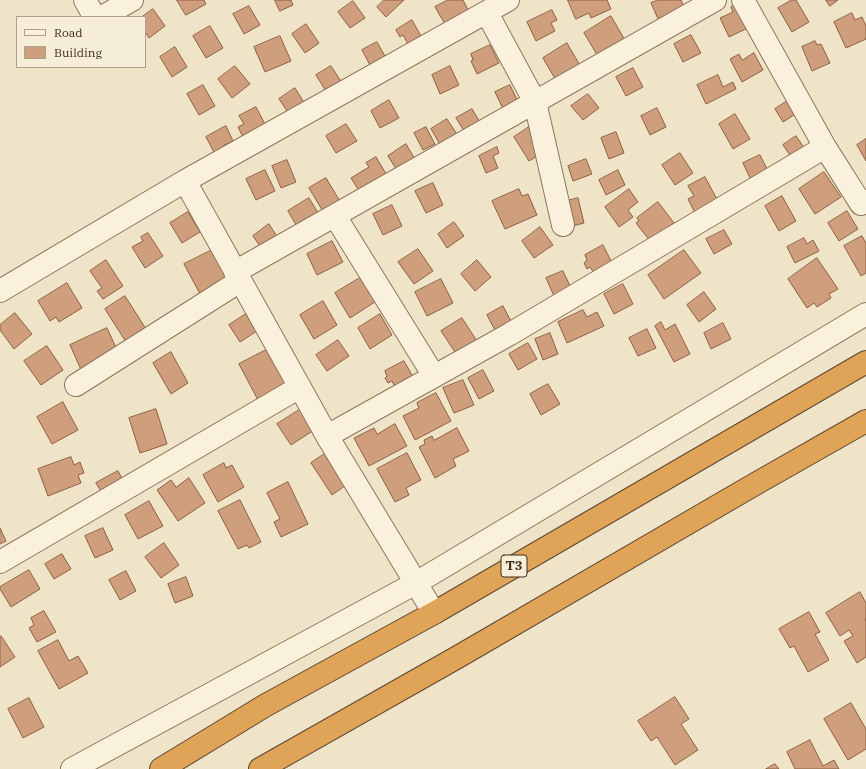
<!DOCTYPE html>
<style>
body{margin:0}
#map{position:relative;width:866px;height:769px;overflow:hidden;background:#f0e4c8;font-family:"IBM Plex Serif",serif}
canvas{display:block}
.legend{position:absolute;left:16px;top:16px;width:130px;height:52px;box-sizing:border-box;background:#f7eed8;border:1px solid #ada18e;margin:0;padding:5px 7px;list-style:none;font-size:12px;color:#3d2e20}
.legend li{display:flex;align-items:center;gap:8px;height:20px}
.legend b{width:20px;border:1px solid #ada18e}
</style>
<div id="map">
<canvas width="866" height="769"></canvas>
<ul class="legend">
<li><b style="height:5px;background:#faf1dc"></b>Road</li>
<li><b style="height:11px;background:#cf9f7d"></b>Building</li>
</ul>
</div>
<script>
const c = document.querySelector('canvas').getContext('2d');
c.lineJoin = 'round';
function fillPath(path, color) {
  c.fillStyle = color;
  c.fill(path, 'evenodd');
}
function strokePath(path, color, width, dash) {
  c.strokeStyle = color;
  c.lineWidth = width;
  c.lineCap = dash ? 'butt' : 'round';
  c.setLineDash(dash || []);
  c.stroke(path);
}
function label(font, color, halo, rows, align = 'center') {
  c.font = font + ' "IBM Plex Serif",serif';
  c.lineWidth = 3;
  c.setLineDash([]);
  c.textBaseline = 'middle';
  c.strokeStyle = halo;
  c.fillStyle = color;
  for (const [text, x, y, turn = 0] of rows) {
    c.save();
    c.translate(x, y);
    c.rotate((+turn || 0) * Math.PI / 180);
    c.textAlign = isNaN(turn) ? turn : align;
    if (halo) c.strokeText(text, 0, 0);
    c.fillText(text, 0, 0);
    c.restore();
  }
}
const building = new Path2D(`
 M177,0H204L206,4L186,15Z
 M275,0H291L293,5L280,11Z
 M384,0H404L386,17L377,7Z
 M448,0H463L468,10L445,24L435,7Z
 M568,0H607L611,9L591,18L589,13L576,19Z
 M658,0H681L685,9L659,21L651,3Z
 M792,0H796L809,22L792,32L778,8Z
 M826,0H838L830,6Z
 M353,1L365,18L350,28L338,12Z
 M741,2L752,26L729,37L720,18L733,12L731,7Z
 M249,6L260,25L244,34L233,14Z
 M153,9L165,26L149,38L145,32V17H142Z
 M552,10L557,20L551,23L555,31L536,41L527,22Z
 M852,13L855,20L862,17L866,26V39L846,48L834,22Z
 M611,16L626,42L599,58L584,33Z
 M412,20L421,36L408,44L403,35L400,37L396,30Z
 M306,24L319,43L305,53L292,34Z
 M210,26L223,48L206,58L193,36Z
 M691,35L701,53L683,62L674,44Z
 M280,36L291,61L265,72L254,47Z
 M815,41L817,45L821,44L830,63L812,71L802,47Z
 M377,42L386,58L371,67L362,50Z
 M567,43L582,69L558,84L543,58Z
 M490,45L499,63L477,74L471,61L473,60L471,54Z
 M175,47L187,67L172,77L160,57Z
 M754,53L763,70L742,82L730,59L739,54L742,60Z
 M235,66L250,84L232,98L218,79Z
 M331,66L342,83L327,93L316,75Z
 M450,66L459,85L440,94L432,75Z
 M633,68L643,87L626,96L616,77Z
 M718,75L723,87L733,82L736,89L706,104L697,85Z
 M203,85L215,106L199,115L187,94Z
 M510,85L519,104L504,111L495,92Z
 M295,88L305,104L289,114L279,99Z
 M588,94L599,108L583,120L571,106Z
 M389,100L399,118L380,128L371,111Z
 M789,100L797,113L783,122L775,109Z
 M256,107L267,128L244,139L238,127L244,124L239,116Z
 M657,108L666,127L650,135L641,116Z
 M472,109L481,124L466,134L456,118Z
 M735,114L750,139L733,149L719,124Z
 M447,119L458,136L441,146L431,129Z
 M346,124L357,141L336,153L326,136Z
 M226,126L233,141L224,145L227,150L216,156L206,137Z
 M426,127L435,144L423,150L414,133Z
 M529,127L544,152L529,161L514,137Z
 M616,132L624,153L609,159L601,138Z
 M796,136L807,152L794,161L783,145Z
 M866,139V161L857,145Z
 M406,144L416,161L398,172L388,156Z
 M497,147L499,153L493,156L498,168L486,173L479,156Z
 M680,153L693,173L675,185L662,165Z
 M760,155L769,173L752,182L743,163Z
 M376,157L388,177L361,194L351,178L369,167L366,163Z
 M586,159L592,174L573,181L568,166Z
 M287,160L296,182L281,188L272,166Z
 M265,170L275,191L256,200L246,179Z
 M618,170L625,185L606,195L599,180Z
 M824,172L841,197L815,214L799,189Z
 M705,177L719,203L696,215L688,199L694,196L688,186Z
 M326,178L341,203L324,213L309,188Z
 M433,183L443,205L426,213L415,191Z
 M519,189L522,196L528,194L537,215L505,229L492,201Z
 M629,189L638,202L628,210L633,217L619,227L605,207Z
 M782,196L796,221L779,231L765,206Z
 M309,198L320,216L299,230L288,211Z
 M578,198L584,223L569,227L563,202Z
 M658,202L674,223L650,241L636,223L639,221L637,218Z
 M392,205L402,226L383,235L373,214Z
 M847,211L858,229L839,241L828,223Z
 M188,212L200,232L182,243L170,223Z
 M454,222L464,236L447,248L438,234Z
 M269,224L278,238L262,249L253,236Z
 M540,227L553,245L534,258L522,241Z
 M724,230L732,244L714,254L706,239Z
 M148,233L163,256L145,268L132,247L143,241L141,237Z
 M862,236L866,243V273L861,276L844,246Z
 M804,238L807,244L813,240L819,251L795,263L787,247Z
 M332,241L343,262L317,275L307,254Z
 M603,245L612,263L594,273L590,267L587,269L584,263L587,260L585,255Z
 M216,248L231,278L200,294L184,264Z
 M418,249L433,271L414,284L398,262Z
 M684,250L701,273L664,299L648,275Z
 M817,258L838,289L829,294L831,298L817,307L814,303L807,308L788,279Z
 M106,260L123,286L103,299L97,291L102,288L90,271Z
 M477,260L491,277L475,291L461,274Z
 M563,271L571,288L554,296L546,278Z
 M363,276L378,300L350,318L335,293Z
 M441,279L453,303L427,316L415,292Z
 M67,283L82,308L59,322L56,317L50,321L38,301Z
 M623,284L633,304L614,314L604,294Z
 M704,292L716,309L699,322L687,305Z
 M125,296L146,329L126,342L105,309Z
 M323,301L337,325L314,339L300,315Z
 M503,306L512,323L496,332L487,315Z
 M583,310L587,317L597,312L604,326L567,343L558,322Z
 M15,313L32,334L14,349L0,330V325Z
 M246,314L257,331L240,342L229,325Z
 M380,314L392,335L370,349L358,328Z
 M462,318L477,341L457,355L441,331Z
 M661,322L665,330L675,324L690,354L674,362L655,326Z
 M723,323L731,339L711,349L704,333Z
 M107,328L118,352L83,374L70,345Z
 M647,329L656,348L638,356L629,338Z
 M550,333L558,354L543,360L535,339Z
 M338,340L349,356L327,371L316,355Z
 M528,343L537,359L518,370L509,354Z
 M47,346L63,370L41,385L24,361Z
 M268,349L294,386L260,404L239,364Z
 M171,352L188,383L171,394L153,363Z
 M404,361L413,377L395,387L392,381L388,383L385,378L387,376L385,371Z
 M483,370L494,391L479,399L468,378Z
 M463,380L474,405L454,413L443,388Z
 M548,384L560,404L541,415L530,394Z
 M436,393L451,421L415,440L403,416L419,408L417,403Z
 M63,402L78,430L52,444L37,417Z
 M304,407L317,428L291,445L277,424Z
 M156,409L167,444L140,453L129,418Z
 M395,424L407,446L369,466L354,438L374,428L377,434Z
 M457,428L469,451L453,459L456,466L435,478L419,447L425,444L424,440L432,436L434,440Z
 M329,451L349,483L332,495L311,463Z
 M407,453L421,480L406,488L409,495L395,502L377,469Z
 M71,457L74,465L80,462L84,473L78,475L81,483L48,496L38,469Z
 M224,463L226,468L232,465L244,487L218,502L203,475Z
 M118,471L126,486L105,498L96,483Z
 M189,478L205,503L178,521L157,490L171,480L176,487Z
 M288,482L308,524L281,537L274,522L280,519L267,493Z
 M240,500L261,542L249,548L247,545L238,549L218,511Z
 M149,501L163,526L138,539L125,515Z
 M0,528L6,541L0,544Z
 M103,528L113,550L95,558L85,536Z
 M164,543L179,565L161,578L145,557Z
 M62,554L71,569L54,579L45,564Z
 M29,570L40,589L11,607L0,589V587Z
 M126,571L136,591L120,600L109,580Z
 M186,577L193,596L175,603L168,584Z
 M860,592L866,603V619H865L866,621V657L857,663L844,641L853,636L849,630L840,636L826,613Z
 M44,611L56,632L37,642L29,628L34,625L31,618Z
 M809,612L820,632L815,634L829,660L808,672L794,646L790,648L779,629Z
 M1,636L15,657L0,667V637Z
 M58,640L69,661L78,656L88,673L59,689L38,651Z
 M675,697L689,719L681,724L698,750L675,765L657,737L651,741L638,721Z
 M29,698L44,727L23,738L8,709Z
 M851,703L866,729V749L848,760L824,719Z
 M810,740L823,766L834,760L839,769H795L787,752Z
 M775,764L779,769H766Z`);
fillPath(building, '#cf9f7d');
strokePath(building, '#8d5f41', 1);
const minor = new Path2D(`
 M85,0L94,16L96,17
 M487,13L535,102L563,225
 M102,17L132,0
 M825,147L861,204L866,201
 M185,181L327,436L510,334L825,147L743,0
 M335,216L434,376
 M235,272L715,0
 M0,291L185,181L508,0
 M76,385L240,281
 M327,436L434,613
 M0,562L300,387
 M72,769L416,583L866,314`);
const highway = new Path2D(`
 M161,769L266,705L434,613L866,362
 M260,769L456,658L757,483L866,421`);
strokePath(minor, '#8d765c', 24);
strokePath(highway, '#5b4430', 24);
strokePath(minor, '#faf1dc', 22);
strokePath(highway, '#e0a458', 22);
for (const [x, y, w] of [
 [514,566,26]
]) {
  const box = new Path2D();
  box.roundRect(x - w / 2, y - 11, w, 22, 3);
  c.fillStyle = '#f7eed8';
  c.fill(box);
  strokePath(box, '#3d2e20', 1);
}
label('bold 13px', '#3d2e20', null, [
 ["T3",514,566]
]);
</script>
